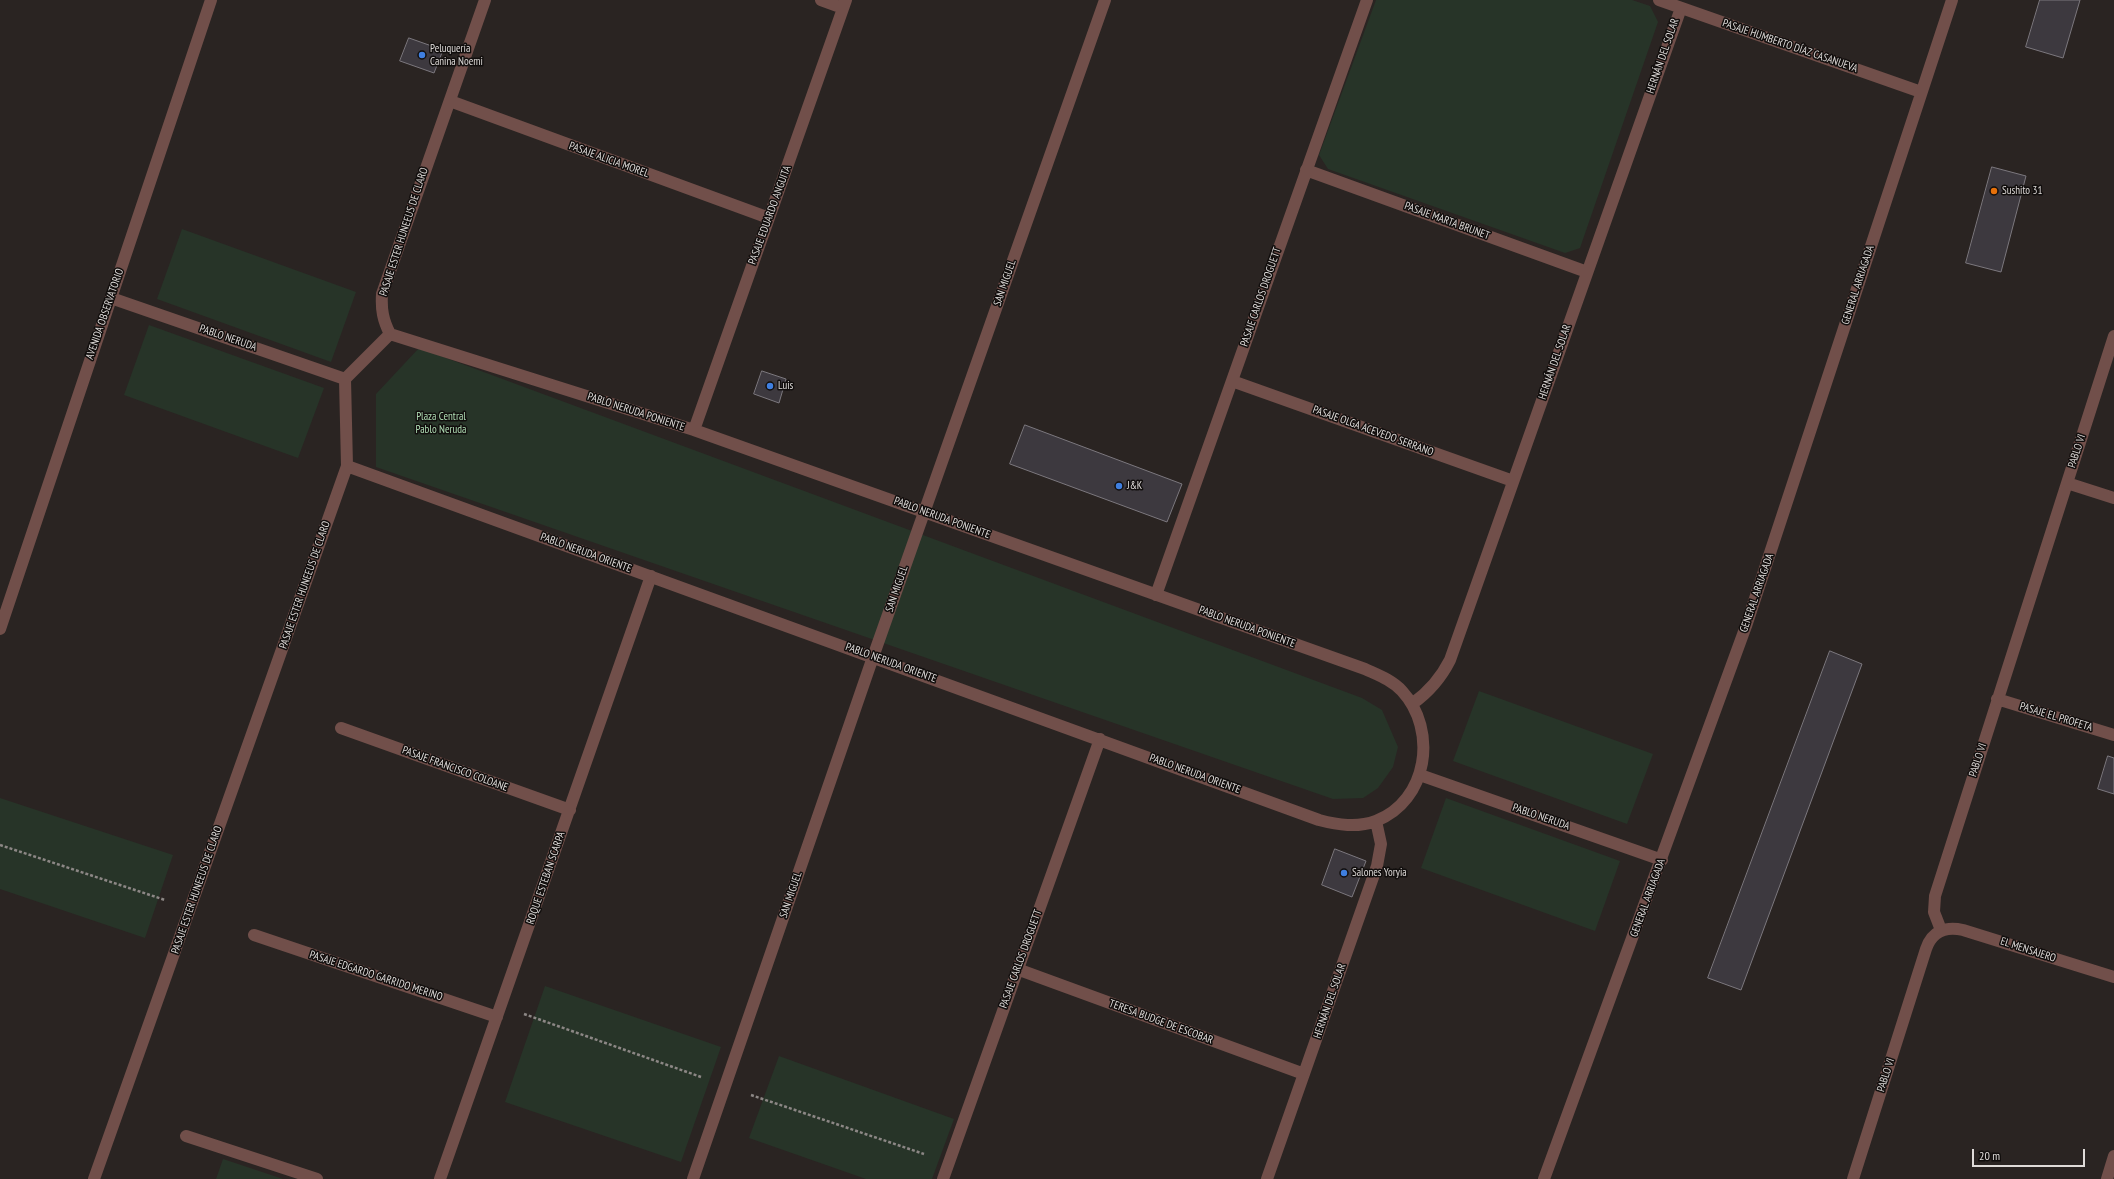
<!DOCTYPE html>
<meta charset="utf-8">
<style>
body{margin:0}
#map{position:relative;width:2114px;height:1179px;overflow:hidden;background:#2a2422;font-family:"PT Sans Narrow",sans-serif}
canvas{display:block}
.scale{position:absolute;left:1972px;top:1149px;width:113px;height:18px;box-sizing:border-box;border:2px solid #dfdbd9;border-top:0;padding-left:5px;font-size:12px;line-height:14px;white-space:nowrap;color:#dfdbd9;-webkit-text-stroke:3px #110e0d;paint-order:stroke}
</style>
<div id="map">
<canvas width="2114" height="1179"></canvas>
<div class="scale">20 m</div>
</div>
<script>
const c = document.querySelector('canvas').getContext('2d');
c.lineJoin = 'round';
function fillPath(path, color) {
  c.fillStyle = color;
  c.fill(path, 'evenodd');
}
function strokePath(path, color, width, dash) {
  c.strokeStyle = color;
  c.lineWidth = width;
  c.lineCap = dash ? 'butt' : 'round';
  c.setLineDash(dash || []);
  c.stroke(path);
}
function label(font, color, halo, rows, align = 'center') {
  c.font = font + ' "PT Sans Narrow",sans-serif';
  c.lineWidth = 3;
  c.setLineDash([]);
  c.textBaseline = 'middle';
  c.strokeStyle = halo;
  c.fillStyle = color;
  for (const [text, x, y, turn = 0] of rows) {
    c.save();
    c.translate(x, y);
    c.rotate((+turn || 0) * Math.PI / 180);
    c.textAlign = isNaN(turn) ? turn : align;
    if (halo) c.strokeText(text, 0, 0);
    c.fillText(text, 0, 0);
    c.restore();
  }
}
fillPath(new Path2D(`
 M1376,0H1632L1650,6L1658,22L1580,248L1565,253L1328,169L1319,155Z
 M182,229L356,292L331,362L157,299Z
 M149,325L324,388L298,458L124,395Z
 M419,348L1362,698L1382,710L1398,747L1393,767L1378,788L1363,798L1333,799L376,467V394Z
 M1479,691L1653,754L1627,824L1453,761Z
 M0,798L173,855L145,938L0,889Z
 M1446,798L1620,861L1595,931L1421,868Z
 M545,986L721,1047L681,1162L505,1102Z
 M779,1056L954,1119L932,1179H866L749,1138Z
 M223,1159L283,1179H216Z`), '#273428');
const building = new Path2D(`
 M2040,0H2080L2063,58L2026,47Z
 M409,38L443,50L434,73L400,61Z
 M1992,167L2026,176L2001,272L1966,263Z
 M762,371L786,379L779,403L754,394Z
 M1025,425L1182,484L1167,522L1010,464Z
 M1830,651L1862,664L1741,990L1708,978Z
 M2108,756L2114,758V794L2098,789Z
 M1335,849L1366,861L1352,897L1322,885Z`);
fillPath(building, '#3d393f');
strokePath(building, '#7c787e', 1);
strokePath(new Path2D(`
 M0,845L165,900
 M524,1014L701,1077
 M751,1095L924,1154`), '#8c8785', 2.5, [3, 2]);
strokePath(new Path2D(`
 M821,0L843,8
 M1659,0L1921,92
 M450,101L769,218
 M1306,170L1587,272
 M111,298L345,379
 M390,334C383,320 381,310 382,294L485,0
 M1232,381L1513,481
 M694,430L846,0
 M347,466L1319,820C1338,825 1357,828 1376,821C1428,801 1438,730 1402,691C1392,680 1378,675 1365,669L694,430L390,334
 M2067,483L2114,498
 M1156,595L1367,0
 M0,629L211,0
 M1997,699L2114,735
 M1412,704C1429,692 1441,678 1450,660L1681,8
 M341,728L570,810
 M1420,775L1662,860
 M1941,930L1934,912L1935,896L2114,336
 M254,935L497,1017
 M1017,969L1304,1074
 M186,1136L317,1179
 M94,1179L347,466L345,379L390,334
 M440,1179L651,576
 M693,1179L873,657L1105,0
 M943,1179L1100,739
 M1267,1179L1377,866L1381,844L1376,821
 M1544,1179L1746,626L1952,0
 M1853,1179L1926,949C1932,931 1946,926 1963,930L2114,977
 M2107,1179L2114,1156`), '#714f4a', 12);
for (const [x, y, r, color] of [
 [422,55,4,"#3f7fe0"],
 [1994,191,4,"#e8710a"],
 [770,386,4,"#3f7fe0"],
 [1119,486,4,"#3f7fe0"],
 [1344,873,4,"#3f7fe0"]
]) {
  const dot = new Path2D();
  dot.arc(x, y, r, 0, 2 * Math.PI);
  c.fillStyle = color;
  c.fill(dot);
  strokePath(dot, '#110e0d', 1.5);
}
label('11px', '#dfdbd9', '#110e0d', [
 ["PASAJE HUMBERTO DÍAZ CASANUEVA",1790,46,19],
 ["HERNÁN DEL SOLAR",1663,56,-71],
 ["PASAJE ALICIA MOREL",609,160,20],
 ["PASAJE EDUARDO ANGUITA",770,215,-70],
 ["PASAJE MARTA BRUNET",1447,221,20],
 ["PASAJE ESTER HUNEEUS DE CLARO",404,232,-72],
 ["SAN MIGUEL",1005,283,-71],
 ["GENERAL ARRIAGADA",1858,285,-72],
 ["PASAJE CARLOS DROGUETT",1261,297,-71],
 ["AVENIDA OBSERVATORIO",105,314,-71],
 ["PABLO NERUDA",228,338,19],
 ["HERNÁN DEL SOLAR",1555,362,-71],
 ["PABLO NERUDA PONIENTE",636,412,18],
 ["PASAJE OLGA ACEVEDO SERRANO",1373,431,20],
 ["PABLO VI",2077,451,-72],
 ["PABLO NERUDA PONIENTE",942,518,20],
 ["PABLO NERUDA ORIENTE",586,553,20],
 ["PASAJE ESTER HUNEEUS DE CLARO",305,585,-71],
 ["SAN MIGUEL",897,589,-71],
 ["GENERAL ARRIAGADA",1757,593,-71],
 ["PABLO NERUDA PONIENTE",1247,627,20],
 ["PABLO NERUDA ORIENTE",891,663,20],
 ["PASAJE EL PROFETA",2056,717,17],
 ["PABLO VI",1978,760,-72],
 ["PASAJE FRANCISCO COLOANE",455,769,20],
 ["PABLO NERUDA ORIENTE",1195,774,20],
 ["PABLO NERUDA",1541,817,19],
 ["ROQUE ESTEBAN SCARPA",546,878,-71],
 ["PASAJE ESTER HUNEEUS DE CLARO",197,890,-71],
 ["SAN MIGUEL",791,895,-71],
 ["GENERAL ARRIAGADA",1648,898,-70],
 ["EL MENSAJERO",2028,950,18],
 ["PASAJE CARLOS DROGUETT",1021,959,-70],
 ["PASAJE EDGARDO GARRIDO MERINO",376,976,18],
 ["HERNÁN DEL SOLAR",1330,1001,-71],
 ["TERESA BUDGE DE ESCOBAR",1161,1022,20],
 ["PABLO VI",1886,1075,-72]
]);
label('11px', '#dfdbd9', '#110e0d', [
 ["Peluquería",430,49],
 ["Canina Noemi",430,62],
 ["Sushito 31",2002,191],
 ["Luis",778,386],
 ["J&K",1127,486],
 ["Salones Yoryia",1352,873]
], 'left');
label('11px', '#b1dfb6', '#110e0d', [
 ["Plaza Central",441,417],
 ["Pablo Neruda",441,430]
]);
</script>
